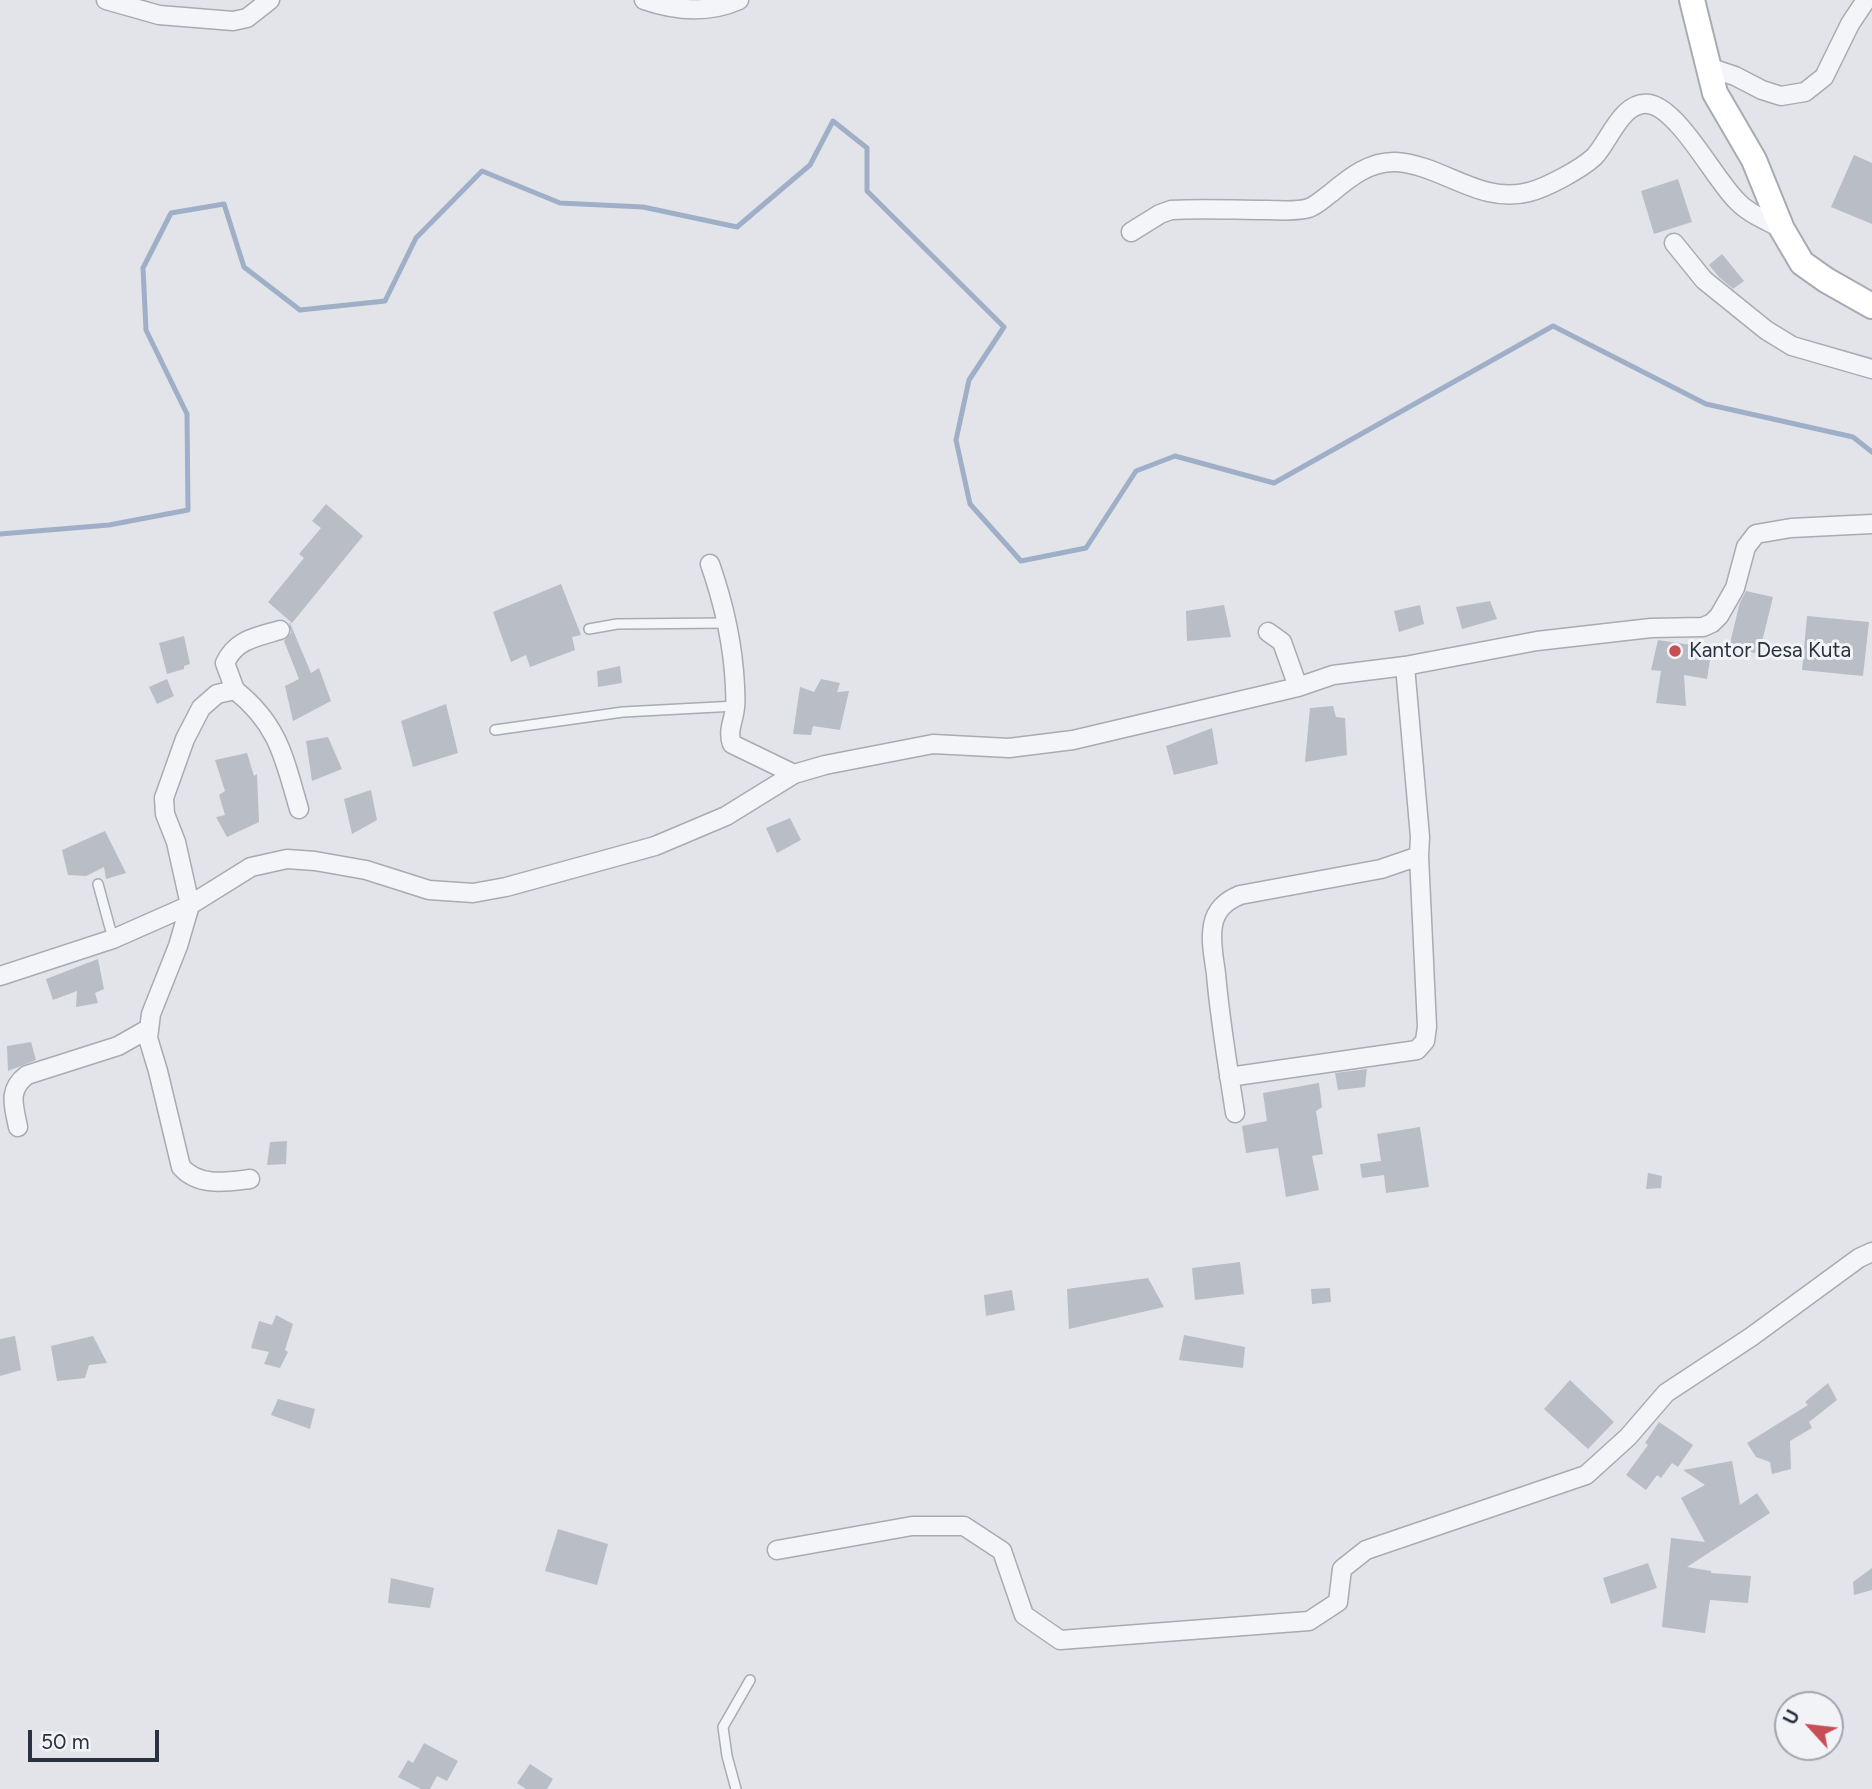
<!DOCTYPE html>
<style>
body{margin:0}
#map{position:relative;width:1872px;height:1789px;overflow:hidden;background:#e2e4e9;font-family:Figtree,sans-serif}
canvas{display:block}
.north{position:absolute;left:1774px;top:1691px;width:70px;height:70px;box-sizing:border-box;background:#f1f3f7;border:2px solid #a2a5ae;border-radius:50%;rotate:297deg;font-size:19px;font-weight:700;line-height:28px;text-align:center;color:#2b3140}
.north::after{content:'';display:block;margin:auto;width:24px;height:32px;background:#c74e55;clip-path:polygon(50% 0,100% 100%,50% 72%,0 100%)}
.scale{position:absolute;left:28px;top:1730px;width:131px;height:32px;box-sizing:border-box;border:4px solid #2b3140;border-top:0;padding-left:9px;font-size:21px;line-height:24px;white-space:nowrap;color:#2b3140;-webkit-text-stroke:5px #f1f3f7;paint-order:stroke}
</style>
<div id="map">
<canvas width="1872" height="1789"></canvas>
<div class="north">U</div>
<div class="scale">50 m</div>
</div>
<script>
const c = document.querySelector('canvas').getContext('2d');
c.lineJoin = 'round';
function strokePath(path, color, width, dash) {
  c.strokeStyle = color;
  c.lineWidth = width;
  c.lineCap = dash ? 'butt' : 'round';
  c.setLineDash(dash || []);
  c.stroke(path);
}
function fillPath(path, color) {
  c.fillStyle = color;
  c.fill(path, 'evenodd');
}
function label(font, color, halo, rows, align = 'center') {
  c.font = font + ' Figtree,sans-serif';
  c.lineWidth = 6;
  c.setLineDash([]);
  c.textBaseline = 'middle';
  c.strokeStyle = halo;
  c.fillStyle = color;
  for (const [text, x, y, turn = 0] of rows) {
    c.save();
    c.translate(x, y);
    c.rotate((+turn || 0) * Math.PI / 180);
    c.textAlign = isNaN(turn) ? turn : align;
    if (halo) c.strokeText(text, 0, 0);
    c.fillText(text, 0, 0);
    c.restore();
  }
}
strokePath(new Path2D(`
 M0,534L109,525L188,510L187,414L146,330L143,268L171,213L224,204L244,267L300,310L385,301L416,238L482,171L560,203L643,207L737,227L810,165L833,121L867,148V191L1004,327L969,380L956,440L970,504L1021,561L1086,548L1136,471L1175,456L1274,483L1553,326L1706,404L1853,437L1872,452`), '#9fafc7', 5);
fillPath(new Path2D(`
 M1854,155L1872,163V224L1831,207Z
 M1678,179L1692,222L1654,234L1641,191Z
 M1722,254L1744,281L1733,289L1719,277L1709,265Z
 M326,504L363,536L292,623L268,602L304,558L299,554L321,528L312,521Z
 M561,584L581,635L572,637L575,650L530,667L526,655L511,662L493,612Z
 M1746,591L1773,597L1759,654L1729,647L1740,602Z
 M1490,601L1497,619L1462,629L1456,607Z
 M1224,605L1231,637L1187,641L1186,611Z
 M1420,605L1424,624L1399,632L1394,611Z
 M1807,616L1869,622L1863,676L1802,670Z
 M289,623H290L311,673L319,668L331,701L293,721L285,686L299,679L284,641L291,633Z
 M184,636L190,664L184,666V669L167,674L159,643Z
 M1658,640L1712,648L1707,679L1684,675L1686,706L1656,703L1661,671L1651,670Z
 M620,666L622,683L598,687L597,671Z
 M167,679L174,696L157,704L149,687Z
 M821,679L840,683L837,692L849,691L840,730L813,726L811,735L793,734L800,687L814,692Z
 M446,704L458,753L413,767L401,721Z
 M1333,706L1336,717L1345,718L1347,755L1305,762L1310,708Z
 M1212,728L1218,764L1174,775L1166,746Z
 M328,737L342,769L312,781L306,741Z
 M247,753L254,776L257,774L259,822L227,837L216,817L225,815L219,795L225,791L215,760Z
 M371,790L377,820L352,834L344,799Z
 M790,818L801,840L777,853L766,828Z
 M105,831L126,873L106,879L104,867L86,876L68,875L62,850Z
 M98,959L104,989L95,993L98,1003L76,1007L77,991L53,1000L46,979Z
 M31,1042L36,1060L8,1071L7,1046Z
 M1367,1069L1365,1087L1338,1090L1335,1073Z
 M1319,1083L1322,1107L1316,1111L1323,1154L1312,1156L1319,1190L1286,1197L1278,1148L1246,1153L1242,1126L1267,1121L1263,1093Z
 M1420,1127L1429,1187L1386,1193L1384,1175L1362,1178L1360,1164L1381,1161L1377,1134Z
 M287,1141L286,1164L267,1165L270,1142Z
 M1648,1173L1662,1176L1661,1188L1646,1189Z
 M1240,1262L1244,1294L1195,1300L1192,1268Z
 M1148,1278L1164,1307L1069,1329L1067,1289Z
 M1330,1288L1331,1302L1312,1304L1311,1289Z
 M1012,1290L1015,1310L986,1316L984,1295Z
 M276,1315L293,1324L285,1350L288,1352L280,1368L264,1364L269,1352L251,1348L259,1321L272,1325Z
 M1184,1335L1245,1347L1243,1368L1179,1360Z
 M15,1336L21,1370L0,1376V1339Z
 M93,1336L107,1363L89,1365L85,1378L57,1381L51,1346Z
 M1570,1380L1614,1422L1588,1449L1544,1409Z
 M1828,1383L1837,1400L1809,1422L1812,1428L1790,1441L1791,1469L1772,1474L1770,1462L1756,1457L1747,1443L1808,1405L1805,1402Z
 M278,1399L315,1409L310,1429L271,1415Z
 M1659,1422L1693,1445L1678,1467L1672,1463L1661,1478L1657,1475L1646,1490L1626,1475L1648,1445L1645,1443Z
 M1732,1461L1740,1505L1757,1493L1770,1513L1687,1567L1711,1571V1573L1751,1576L1748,1603L1710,1600L1705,1633L1662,1627L1671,1538L1705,1542L1681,1498L1705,1485L1683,1470Z
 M558,1529L608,1544L597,1585L545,1571Z
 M1648,1563L1657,1588L1611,1604L1603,1578Z
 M1872,1568V1590L1854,1595L1853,1582Z
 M391,1578L434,1588L430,1608L388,1603Z
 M424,1743L458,1761L447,1781L437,1776L430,1789H421L398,1777L408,1760L413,1763Z
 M530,1764L553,1779L547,1789H526L517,1783Z`), '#b9bdc6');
const service = new Path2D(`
 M589,629L617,624L728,623
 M495,730L623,712L736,706
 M98,884L113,939
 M736,1789L727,1756L723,1727L750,1680`);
const minor = new Path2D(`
 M106,0L159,15L233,21L247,18L270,0
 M644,0C676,11 708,14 739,0
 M1708,67L1735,76L1762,90L1781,96L1805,92L1824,77L1850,24L1866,0
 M1131,232L1160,214L1171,210C1202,208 1235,210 1267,210C1280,210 1296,212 1309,208C1317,205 1324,198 1331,193C1350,177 1370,161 1396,162C1443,165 1480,205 1529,192C1546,188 1581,169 1594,157C1609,142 1622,100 1649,104C1679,109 1715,180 1737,201C1749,214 1766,220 1782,229
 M1674,243L1704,280L1766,330L1792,346L1872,369
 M710,564C724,604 733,643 735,686C735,693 736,700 735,707C734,721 727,730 732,744L794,774
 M1268,632L1282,642L1298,687
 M235,690L225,663C236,639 257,637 280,630
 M0,976L113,939L190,905L251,867L287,859L315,861L366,870L429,890L473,893L506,887L655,846L726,816L794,774L825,765L933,744L1009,748L1073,740L1298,687L1333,675L1405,666L1537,641L1651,628L1703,627L1712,623L1719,616L1735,588L1746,547L1756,534L1791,528L1872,524
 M1229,1077L1417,1050L1425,1041L1427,1027L1419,856
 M1235,1113C1228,1067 1220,1021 1216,974C1214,958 1210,941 1213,925C1216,909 1226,901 1240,895L1381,869L1419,856L1420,837L1405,666
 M18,1127C14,1106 7,1090 27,1075L118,1046L148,1029
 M250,1179C226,1182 199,1187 181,1167L158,1071L148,1038L151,1014L178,946L190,905L176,842L165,814L164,798L185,739L201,708L217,694L235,690C279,725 284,758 299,809
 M777,1550L912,1526H964L1002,1551L1024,1615L1060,1640L1309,1621L1338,1602L1342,1569L1366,1550L1586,1475L1628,1437L1666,1393L1751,1337L1859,1258L1872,1252`);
const secondary = new Path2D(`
 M1692,0L1715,93L1754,160L1782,229L1802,263L1826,280L1872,306`);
strokePath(service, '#a7abb3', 12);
strokePath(minor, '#a7abb3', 21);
strokePath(secondary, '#a7abb3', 28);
strokePath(service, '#f4f5f8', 9);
strokePath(minor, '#f4f5f8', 18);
strokePath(secondary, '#fff', 24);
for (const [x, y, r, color] of [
 [1675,651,7,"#c74e55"]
]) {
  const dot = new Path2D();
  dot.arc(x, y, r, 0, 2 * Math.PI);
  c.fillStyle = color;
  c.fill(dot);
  strokePath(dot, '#f1f3f7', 2.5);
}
label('21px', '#2b3140', '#f1f3f7', [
 ["Kantor Desa Kuta",1689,651]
], 'left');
</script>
